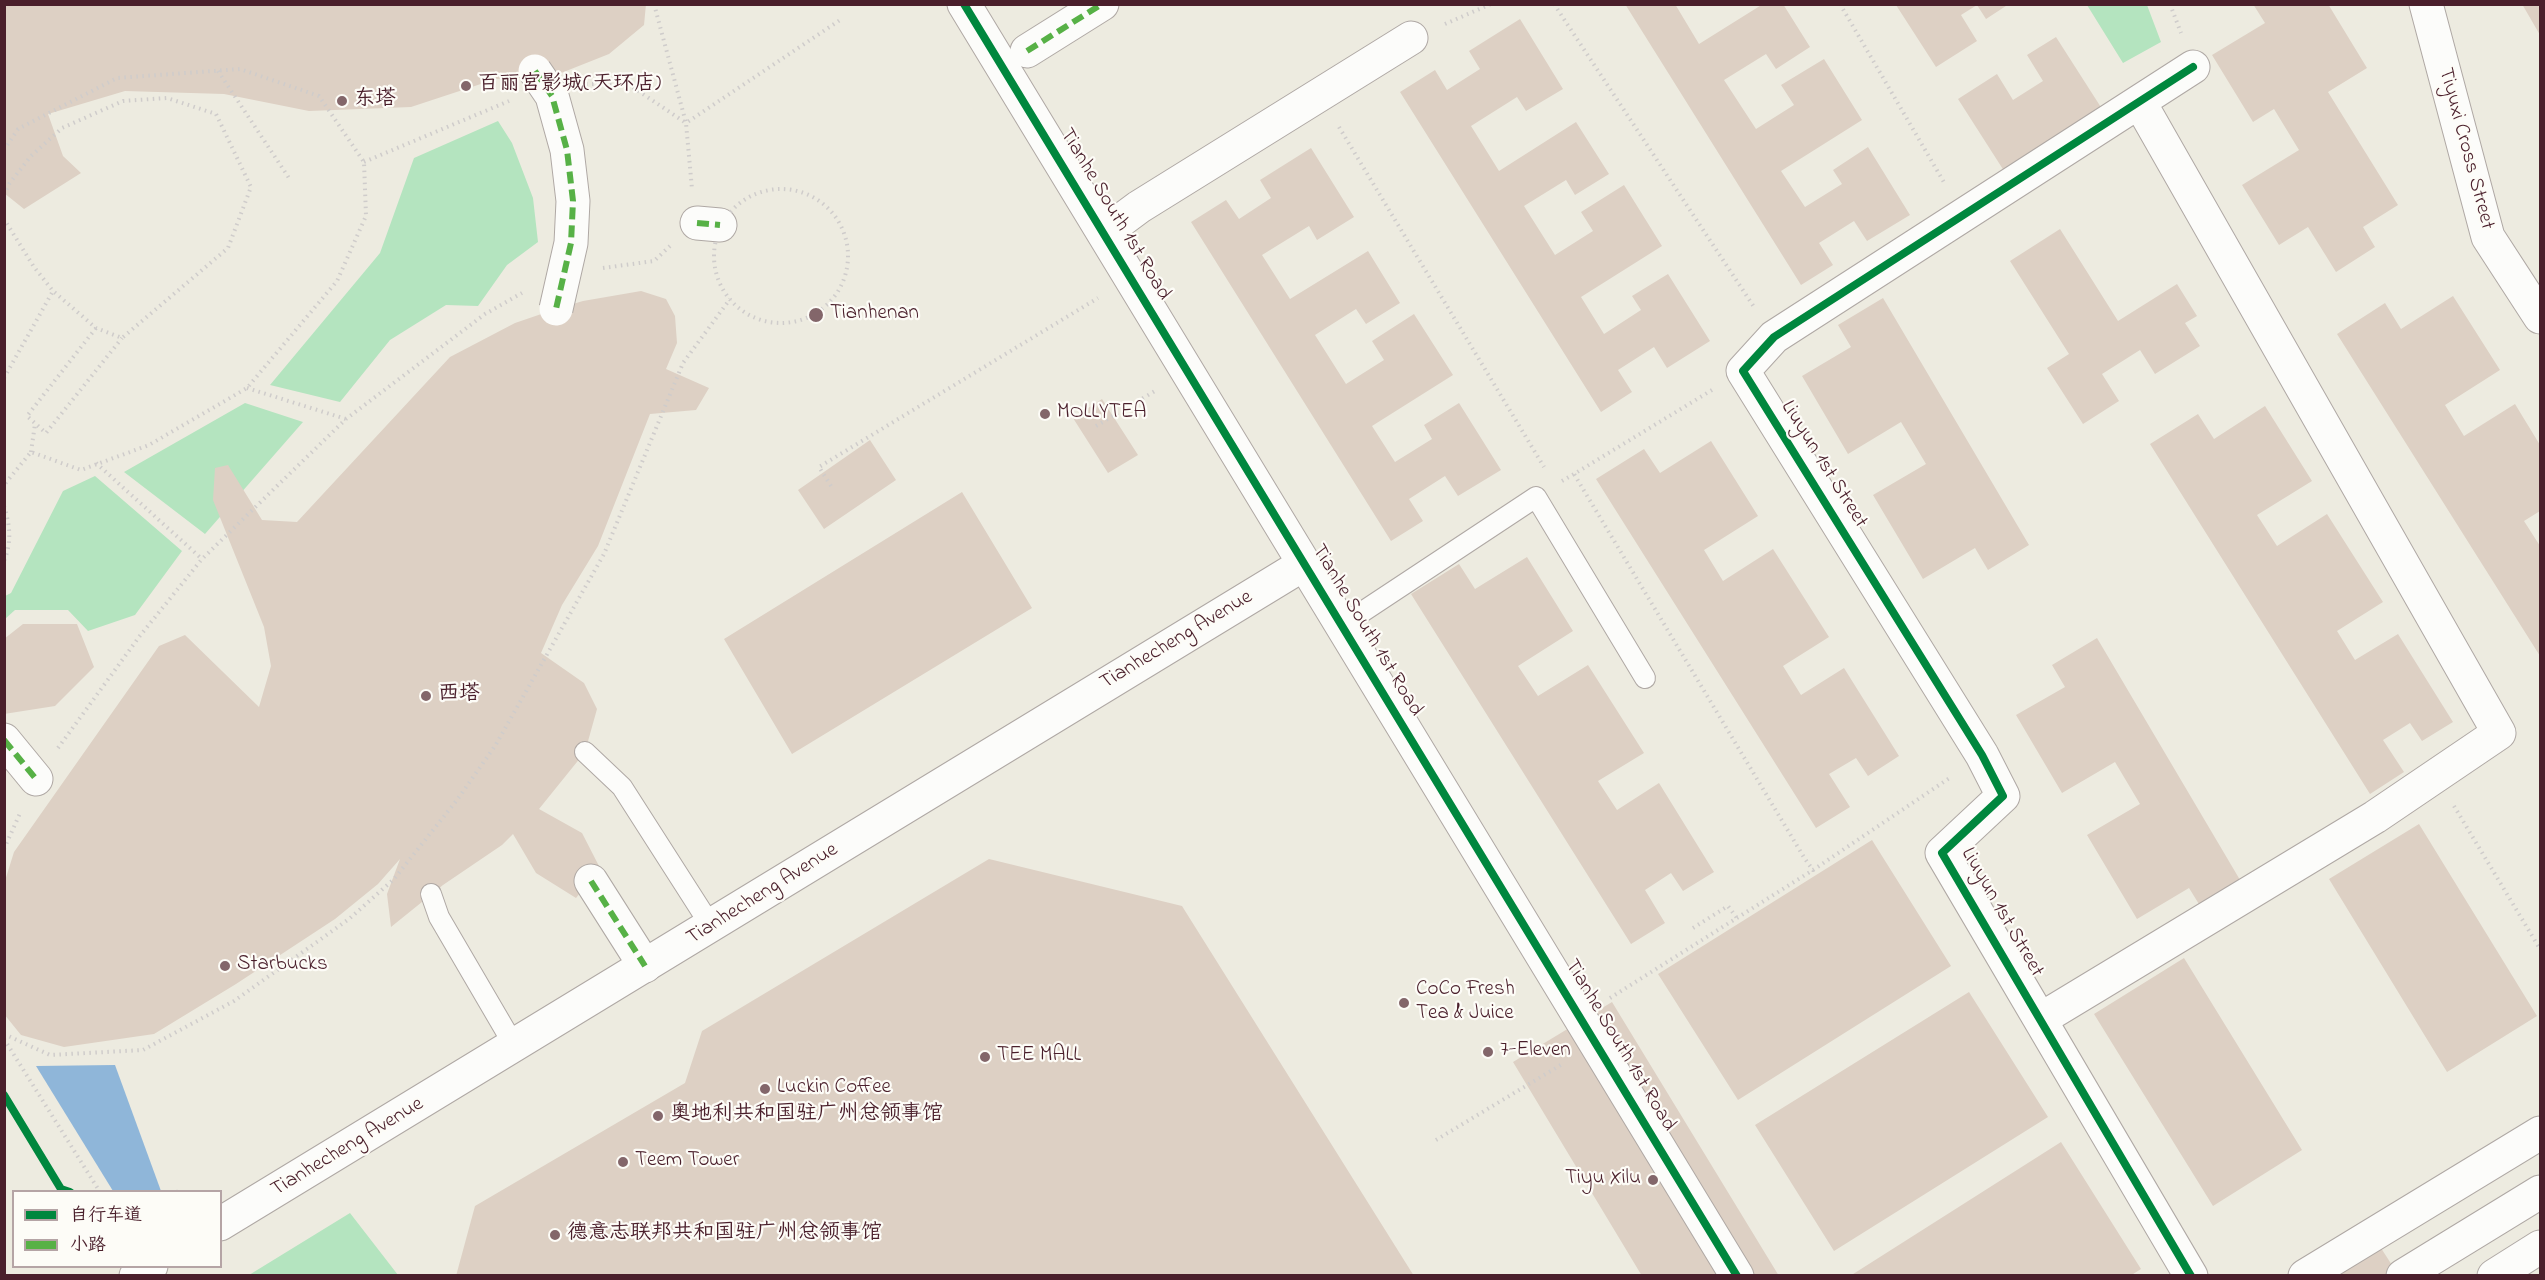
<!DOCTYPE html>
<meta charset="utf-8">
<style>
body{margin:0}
#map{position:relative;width:2545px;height:1280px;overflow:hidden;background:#edebe0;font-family:"Indie Flower","LXGW WenKai TC",sans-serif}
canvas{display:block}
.frame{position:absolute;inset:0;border:6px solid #4a1f2b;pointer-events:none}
.legend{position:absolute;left:12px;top:1190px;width:210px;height:78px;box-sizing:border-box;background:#fdfcf7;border:2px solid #b5a4a5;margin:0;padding:8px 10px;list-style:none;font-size:18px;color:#4a1f2b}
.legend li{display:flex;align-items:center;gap:12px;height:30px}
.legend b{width:30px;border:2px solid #b5a4a5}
</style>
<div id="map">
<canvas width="2545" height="1280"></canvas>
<div class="frame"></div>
<ul class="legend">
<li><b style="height:8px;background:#00873e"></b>自行车道</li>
<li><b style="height:8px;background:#57b146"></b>小路</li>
</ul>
</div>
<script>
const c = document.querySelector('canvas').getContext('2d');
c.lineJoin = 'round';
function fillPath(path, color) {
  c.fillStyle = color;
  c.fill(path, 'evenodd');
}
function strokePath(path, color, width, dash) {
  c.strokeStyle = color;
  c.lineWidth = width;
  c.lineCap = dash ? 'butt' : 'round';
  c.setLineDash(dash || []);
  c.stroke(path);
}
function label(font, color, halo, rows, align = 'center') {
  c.font = font + ' "Indie Flower","LXGW WenKai TC",sans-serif';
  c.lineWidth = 4.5;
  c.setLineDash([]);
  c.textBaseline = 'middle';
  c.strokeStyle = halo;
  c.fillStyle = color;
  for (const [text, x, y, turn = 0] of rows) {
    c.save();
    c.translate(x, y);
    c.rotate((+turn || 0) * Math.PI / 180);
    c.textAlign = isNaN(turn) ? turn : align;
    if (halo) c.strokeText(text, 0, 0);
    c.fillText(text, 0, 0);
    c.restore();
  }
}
fillPath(new Path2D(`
 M2087,5H2147L2161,42L2123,63Z
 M498,121L512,143L533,198L538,242L507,265L478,306L446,305L390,340L340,402L270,385L380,253L414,158Z
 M245,403L303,422L205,534L124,472Z
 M95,476L182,551L135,615L88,631L68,610H15L5,619V596L11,593L63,491Z
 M350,1213L398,1275H249Z`), '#b4e4bf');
fillPath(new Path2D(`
 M115,1065L161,1191H113L36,1066Z`), '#8fb6d9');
fillPath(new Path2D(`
 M4,4H646L644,25L609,54L551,77L496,79L411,107L309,111L224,94L125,91L48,114L63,156L81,173L24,209L4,193Z
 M1625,4H1675L1699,44L1763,4H1783L1810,47L1776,69L1766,54L1724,80L1756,129L1794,105L1781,85L1824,59L1862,120L1781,171L1805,207L1842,184L1833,170L1868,147L1910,215L1867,241L1854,221L1819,243L1833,265L1801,285Z
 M2009,4L1986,19L1977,5L1961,15L1977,41L1936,67L1896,5Z
 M2253,4H2328L2367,68L2328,92L2398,205L2363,227L2375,247L2336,272L2308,227L2279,245L2242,185L2299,150L2274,109L2253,122L2212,55L2265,23Z
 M2522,4H2540V35Z
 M1520,19L1563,89L1526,111L1517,97L1471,126L1499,171L1576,122L1609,174L1575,195L1566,180L1524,206L1555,255L1593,231L1581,212L1624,185L1662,246L1581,297L1604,334L1641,310L1632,296L1668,274L1710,341L1667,368L1654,347L1618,370L1632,392L1601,412L1400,92L1435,70L1447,90L1480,69L1469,51Z
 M2056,37L2104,112L2006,174L1958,99L1997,74L2013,100L2043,81L2027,55Z
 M1311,148L1354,217L1317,240L1309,226L1262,255L1290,299L1368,251L1400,303L1366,324L1356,309L1315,335L1346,384L1384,360L1372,341L1414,314L1453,375L1372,426L1395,462L1432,439L1424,425L1459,403L1501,470L1458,496L1445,476L1409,499L1423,521L1391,541L1191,222L1226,200L1239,219L1271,198L1260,180Z
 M2060,229L2118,321L2177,284L2197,316L2185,323L2200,346L2155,374L2140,350L2102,374L2119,401L2083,424L2047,368L2069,354L2010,261Z
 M641,291L666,299L675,316L677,343L666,369L709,388L696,410L650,414L598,546L562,605L541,653L584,683L597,709L585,752L539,809L582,833L600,868L576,898L536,873L513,834L502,845L443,885L391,927L387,894L400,859L378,884L335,919L236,984L154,1034L64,1047L21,1035L4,1014V884L14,852L159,646L185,635L259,707L271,666L264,627L213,500L215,468L228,465L262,520L297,522L450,357L515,323L556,309L583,301Z
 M2453,296L2500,370L2445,405L2464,436L2515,404L2540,445V511L2524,521L2540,546V656L2337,334L2385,303L2401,329Z
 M1883,298L2029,545L1988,570L1975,548L1923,579L1873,495L1926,464L1901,422L1848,454L1802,376L1851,347L1838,325Z
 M1102,399L1138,455L1108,473L1073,418Z
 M2265,406L2312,481L2257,515L2277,546L2327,514L2383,602L2337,631L2355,660L2398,634L2453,722L2422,741L2410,723L2383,740L2404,772L2370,794L2150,444L2198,414L2214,439Z
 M870,440L896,480L824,529L798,490Z
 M1711,441L1758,516L1704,550L1723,581L1773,549L1829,637L1783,666L1801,695L1844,668L1899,756L1868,776L1856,758L1829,774L1850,807L1816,828L1596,479L1644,449L1660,473Z
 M962,492L1032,608L792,754L724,639Z
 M1527,557L1573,631L1518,666L1538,696L1588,665L1644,753L1598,781L1617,810L1659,783L1714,872L1683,891L1671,873L1645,890L1665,923L1631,944L1411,594L1459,564L1475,589Z
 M23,624H77L94,667L55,706L4,714V639Z
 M2097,638L2243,885L2202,909L2189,888L2137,919L2087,835L2140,804L2115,762L2062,793L2016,715L2065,687L2052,665Z
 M2419,824L2537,1016L2447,1072L2329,879Z
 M1872,840L1951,966L1738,1100L1658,974Z
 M989,859L1182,906L1414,1276H456L475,1206L685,1083L702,1031Z
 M2184,958L2302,1150L2213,1206L2094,1014Z
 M1969,992L2048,1117L1834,1251L1755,1125Z
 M1612,1002L1779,1276H1642L1513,1062Z
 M2061,1142L2141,1269L2130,1276H1850Z
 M2379,1245L2399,1276H2330Z`), '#ddd0c4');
const lane = new Path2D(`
 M1341,626L1536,497L1645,678
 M585,752L622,787L711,926
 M431,894L439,917L515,1047`);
const street = new Path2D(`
 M2426,4L2488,237L2540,317
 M1027,51L1102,4
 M697,223L720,225
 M1104,233L1139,207L1411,38
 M4,740L36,779
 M591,881L645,966
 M2041,1019L2375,817L2499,733L2140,103
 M2191,1276L1942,853L2003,796L1982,755L1743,371L1774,337L2193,67
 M2305,1276L2540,1133`);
const secondary = new Path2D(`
 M964,4L1737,1276
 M220,1224L1304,564
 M136,1276L151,1266
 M2403,1276L2540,1192
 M2494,1276L2540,1247`);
strokePath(lane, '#afa8a4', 22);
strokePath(street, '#afa8a4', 35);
strokePath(secondary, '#afa8a4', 35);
strokePath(new Path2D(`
 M654,4L686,123L840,20
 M1554,4L1754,307
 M1840,4L1945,184
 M2170,4L2181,33
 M1445,24L1491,4
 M218,71L291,181
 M586,84H628L686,123L692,189
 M1339,127L1544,467
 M4,150L18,129L117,78L240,69L319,96L364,162L366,216L337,281L247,388L149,445L81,470L31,452L4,485
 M364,162L509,101
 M714 256a67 67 0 1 1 134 0a67 67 0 1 1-134 0Z
 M4,195L9,184L31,156L62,128L123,101L167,98L216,114L251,187L228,248L122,338L96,328L53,291L34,267L4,219
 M603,268L654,261L670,246
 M96,328L27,416L46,433L122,338
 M4,378L53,291
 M247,388L346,419
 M1712,390L1574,474L1805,859L1813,870L1951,777
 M1096,426L1155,391
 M31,452L35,424
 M96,463L202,559
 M1562,481L1574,474
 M831,486L819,467L1098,298
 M4,506C10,525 12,542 4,561
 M58,748L139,637L202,559L278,485L346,419L485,314L522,293
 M2454,806L2540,949
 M4,849L21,811
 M1693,928L1728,906L1737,918
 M1610,998L1813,870
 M4,1034L50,1055L143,1050L234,1001L349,919L394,879L457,800L495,746L604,554L683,363L730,299
 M4,1039L100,1192
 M4,1095L61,1189L70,1192
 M1436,1140L1564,1063
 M177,1192L180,1190`), '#cfcccb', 4, [1.5, 4.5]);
strokePath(lane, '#fcfcfa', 20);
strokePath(street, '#fcfcfa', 33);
strokePath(secondary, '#fcfcfa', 33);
const streetBridge = new Path2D(`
 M535,71L552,96L567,150L573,201L571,243L556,309`);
strokePath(streetBridge, '#afa8a4', 35, []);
strokePath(streetBridge, '#fcfcfa', 33);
strokePath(new Path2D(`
 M1027,51L1102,4
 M535,71L552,96L567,150L573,201L571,243L556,309
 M697,223L720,225
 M4,740L36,779
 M591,881L645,966`), '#57b146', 6, [12, 6]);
strokePath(new Path2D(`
 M964,4L1737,1276
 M4,1095L61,1189L70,1192
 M2191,1276L1942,853L2003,796L1982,755L1743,371L1774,337L2193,67`), '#00873e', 8);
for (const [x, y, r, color] of [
 [466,86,6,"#83666a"],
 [342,101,6,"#83666a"],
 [816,315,8,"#83666a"],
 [1045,414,6,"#83666a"],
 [426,696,6,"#83666a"],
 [225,966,6,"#83666a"],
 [1404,1003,6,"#83666a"],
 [1488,1052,6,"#83666a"],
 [985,1057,6,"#83666a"],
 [765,1089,6,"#83666a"],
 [658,1116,6,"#83666a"],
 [623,1162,6,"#83666a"],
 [1653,1180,6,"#83666a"],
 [555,1235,6,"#83666a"]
]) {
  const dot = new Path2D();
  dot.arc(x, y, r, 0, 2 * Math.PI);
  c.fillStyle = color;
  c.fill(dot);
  strokePath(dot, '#fdfcf7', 2);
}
label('21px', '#4a1f2b', '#fdfcf7', [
 ["百丽宫影城(天环店)",478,86],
 ["东塔",354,101],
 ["Tianhenan",830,315],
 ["MOLLYTEA",1057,414],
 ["西塔",438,696],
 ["Starbucks",237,966],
 ["CoCo Fresh",1416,991],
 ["Tea & Juice",1416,1015],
 ["7-Eleven",1500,1052],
 ["TEE MALL",997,1057],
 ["Luckin Coffee",777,1089],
 ["奥地利共和国驻广州总领事馆",670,1116],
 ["Teem Tower",635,1162],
 ["Tiyu Xilu",1641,1180,"right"],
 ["德意志联邦共和国驻广州总领事馆",567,1235]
], 'left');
label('21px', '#4a1f2b', '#fdfcf7', [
 ["Tiyuxi Cross Street",2465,149,75],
 ["Tianhe South 1st Road",1114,215,59],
 ["Liuyun 1st Street",1823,465,58],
 ["Tianhe South 1st Road",1366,631,59],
 ["Tianhecheng Avenue",1177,641,-31],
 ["Tianhecheng Avenue",763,895,-32],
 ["Liuyun 1st Street",2001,913,60],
 ["Tianhe South 1st Road",1619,1046,59],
 ["Tianhecheng Avenue",348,1148,-31]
]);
</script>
